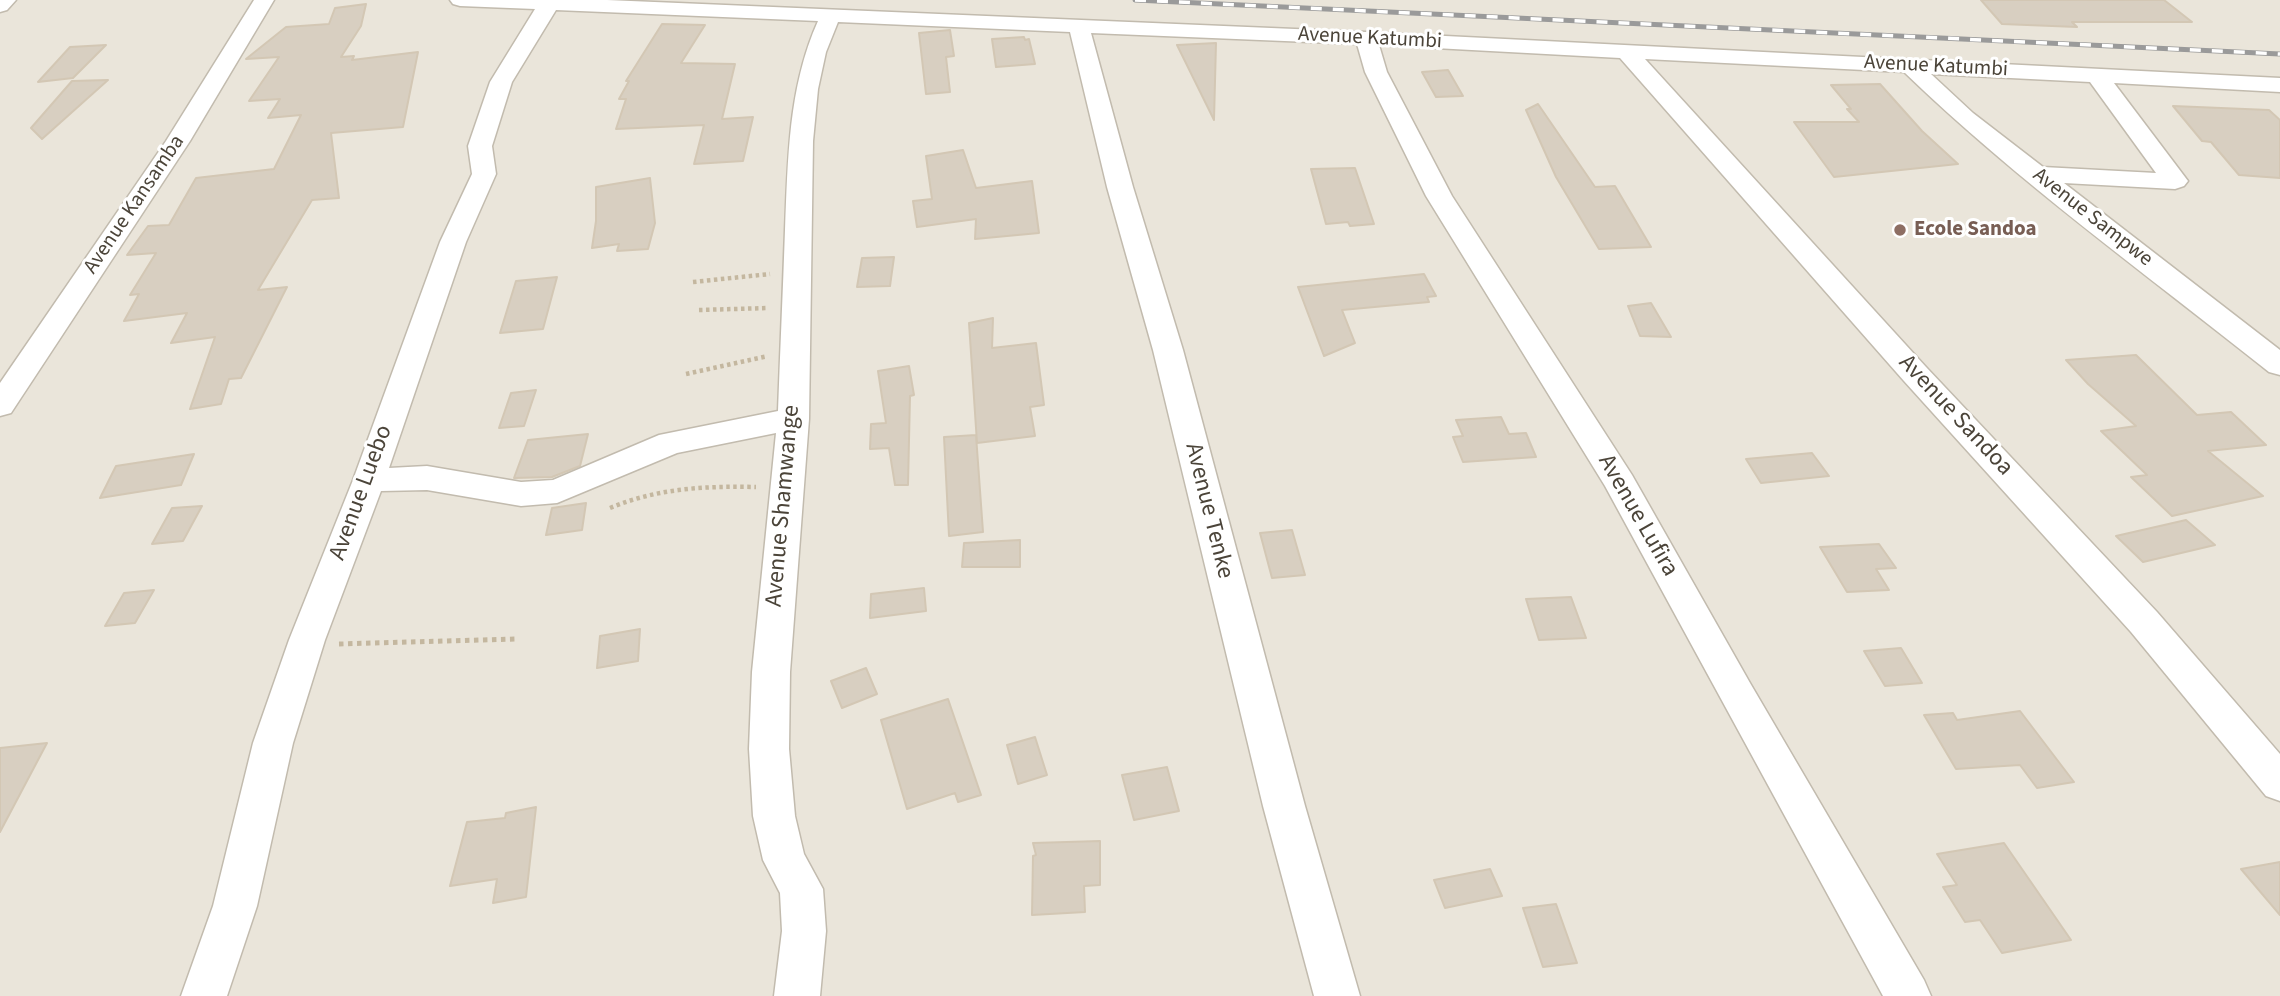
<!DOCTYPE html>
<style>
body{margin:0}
canvas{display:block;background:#f6f3ec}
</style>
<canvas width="2280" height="996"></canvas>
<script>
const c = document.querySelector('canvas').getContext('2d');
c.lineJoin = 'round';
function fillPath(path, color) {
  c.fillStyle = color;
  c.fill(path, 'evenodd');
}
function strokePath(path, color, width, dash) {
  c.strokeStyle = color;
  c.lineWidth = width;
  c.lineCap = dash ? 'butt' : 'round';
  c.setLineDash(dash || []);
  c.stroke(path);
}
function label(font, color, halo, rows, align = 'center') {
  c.font = font + ' "Source Sans 3",sans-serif';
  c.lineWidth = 6;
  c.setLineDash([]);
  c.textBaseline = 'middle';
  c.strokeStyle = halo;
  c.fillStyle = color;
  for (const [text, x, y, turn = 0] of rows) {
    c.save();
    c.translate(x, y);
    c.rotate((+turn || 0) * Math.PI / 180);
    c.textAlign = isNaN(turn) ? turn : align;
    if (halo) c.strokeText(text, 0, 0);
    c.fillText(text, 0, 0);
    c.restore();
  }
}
fillPath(new Path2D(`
 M0,0H2280V996H0Z`), '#eae5da');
const building = new Path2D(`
 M1981,0H2164L2192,22H2072L2077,27L2002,24Z
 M366,4L361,26L341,57L354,56L352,60L418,52L403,127L331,133L339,198L312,200L258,290L287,287L241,378L229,379L221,404L190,409L215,337L171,343L187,313L124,321L139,294L130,295L156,253L127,255L148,226L169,225L196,178L274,169L301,115L268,118L280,99L249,101L279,57L246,59L286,27L329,24L335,8Z
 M662,24L705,25L681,63L735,64L722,119L753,117L743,161L694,164L704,125L616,129L626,99H619L629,81H626Z
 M950,30L954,56L946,57L950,92L926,94L919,33Z
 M1024,37L1025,40L1029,39L1035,64L996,67L992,39Z
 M1216,43L1214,120L1177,45Z
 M106,45L73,78L38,82L70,47Z
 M1448,70L1463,96L1436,97L1422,72Z
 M108,80L42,139L31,128L72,81Z
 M1880,84L1922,131L1958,164L1834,177L1794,122H1859L1847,109H1851L1831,85Z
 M1538,104L1595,187L1615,186L1651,247L1599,249L1556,177L1526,110Z
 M2173,106L2269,110L2280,120V178L2239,175L2211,142L2202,141Z
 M963,150L976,188L1032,181L1039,233L975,239L976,219L917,227L913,201L932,199L926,156Z
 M1355,168L1374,224L1350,226L1348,222L1326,224L1311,169Z
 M650,178L655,223L648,249L617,251L619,244L592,248L596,221V187Z
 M894,257L890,286L857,287L862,258Z
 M1424,274L1436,296L1427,297L1429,302L1342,310L1355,343L1324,356L1298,287Z
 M557,277L543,329L500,333L516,281Z
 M1651,303L1671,337L1640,336L1628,306Z
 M993,318L992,348L1036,343L1044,405L1030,407L1035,436L977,443L969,323Z
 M2136,355L2197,415L2231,412L2266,445L2208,451L2263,496L2172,516L2131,477L2147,475L2101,431L2136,426L2088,384L2066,360Z
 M909,366L914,395L910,396L908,485H895L889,448L870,449L871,424L886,423L878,371Z
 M536,390L524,426L499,428L511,393Z
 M1501,417L1509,434L1526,433L1536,457L1463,462L1453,437L1463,436L1456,420Z
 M588,434L580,466L552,477L514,478L528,440Z
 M976,435L983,532L949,536L944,437Z
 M1812,453L1829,476L1761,483L1746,459Z
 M194,454L181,485L100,498L116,466Z
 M586,503L582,530L546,535L552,508Z
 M202,506L183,541L152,544L172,508Z
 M2186,520L2215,545L2143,562L2116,536Z
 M1292,530L1305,575L1272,578L1260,533Z
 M1020,540V567H962L964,543Z
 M1879,544L1896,568L1876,569L1889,590L1847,592L1820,547Z
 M924,588L926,611L870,618L871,594Z
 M154,590L135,623L105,626L124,593Z
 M1571,597L1586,638L1539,640L1526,599Z
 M640,629L638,661L597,668L600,636Z
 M1901,648L1922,683L1885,686L1864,651Z
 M866,668L877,694L842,708L831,681Z
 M948,699L981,795L958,802L955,793L907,809L881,720Z
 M2020,711L2074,782L2037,788L2020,765L1956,769L1924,715L1953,713L1957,720Z
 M1035,737L1047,775L1018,784L1007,745Z
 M47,743L0,832V748Z
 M1167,767L1179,811L1134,820L1122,775Z
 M536,807L526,897L493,903L497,879L450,886L467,822L505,818L506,813Z
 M1100,841V885L1084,886L1085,912L1032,915L1033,856L1036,855L1033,843Z
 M2004,843L2071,940L2002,953L1980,920L1965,922L1943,887L1957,885L1937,854Z
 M2280,862V915L2241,869Z
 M1490,869L1502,896L1445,908L1434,880Z
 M1556,904L1577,963L1543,967L1523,908Z`);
fillPath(building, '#d8cfc1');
strokePath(building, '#d3c7b4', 2);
const minor = new Path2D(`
 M0,0H16L7,10L0,12Z
 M254,0H274L190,141L11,413L0,416V383L166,141Z
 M450,0H607L1366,32L2280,78V92L2114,83L2188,181L2184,186L2175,189L2064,183L2280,350V375L2269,372C2146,274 2017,181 1904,72L1645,59L1926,367L2157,612L2280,754V801L2266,796L2131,632L1904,381L1620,58L1379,45L1387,72L1452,196L1632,475L1750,683L1924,980L1931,996H1883L1605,486L1426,196L1365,72L1357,44L1091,33L1133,187L1183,350L1305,806L1360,996H1314L1263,806L1153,350L1107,187L1070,32L838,22L826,52L818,89L813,141L809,419L790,672L789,749L795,816L804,854L823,889L826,931L820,996H774L782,931L780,893L763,860L753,816L749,749L752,672L776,433L677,453L557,503L521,506L427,490L381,491L325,640L293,743L257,906L227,996H181L213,906L253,743L289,640L353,480L440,242L472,174L468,146L490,82L535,9L460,6L453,4ZM556,10L818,21C788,88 788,159 785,230C783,291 780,351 778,411L659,435L553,480L521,482L427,466L389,468L466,242L496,174L492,146L512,82ZM1931,74L2090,82L2156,173L2043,167L1973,113Z`);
strokePath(minor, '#c2bbae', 3);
strokePath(new Path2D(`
 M693,282L770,274
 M699,310L768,308
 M686,374L768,356
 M610,508C658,488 705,486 756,487`), '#c4b79f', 4.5, [3.5, 3.5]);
strokePath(new Path2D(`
 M339,644L518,639`), '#c4b79f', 5, [4.5, 4.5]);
fillPath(minor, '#fff');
const rail = new Path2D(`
 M1135,0L2280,54`);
strokePath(rail, '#9a9a9a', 5);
strokePath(rail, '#fff', 3.5, [11]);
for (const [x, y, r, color] of [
 [1900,230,7,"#8d6e63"]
]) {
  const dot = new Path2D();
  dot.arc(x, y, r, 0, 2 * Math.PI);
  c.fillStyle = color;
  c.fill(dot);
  strokePath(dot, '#fff', 2.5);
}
label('21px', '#4b4439', '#fff', [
 ["Avenue Katumbi",1370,39,3],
 ["Avenue Katumbi",1936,67,3],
 ["Avenue Kansamba",135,205,-56],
 ["Avenue Sampwe",2092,218,38]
]);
label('bold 21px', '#785e54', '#fff', [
 ["Ecole Sandoa",1914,230]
], 'left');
label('24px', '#4b4439', '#fff', [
 ["Avenue Sandoa",1955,416,47],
 ["Avenue Luebo",362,493,-70],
 ["Avenue Shamwange",784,506,-85],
 ["Avenue Tenke",1208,511,76],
 ["Avenue Lufira",1637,516,60]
]);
</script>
